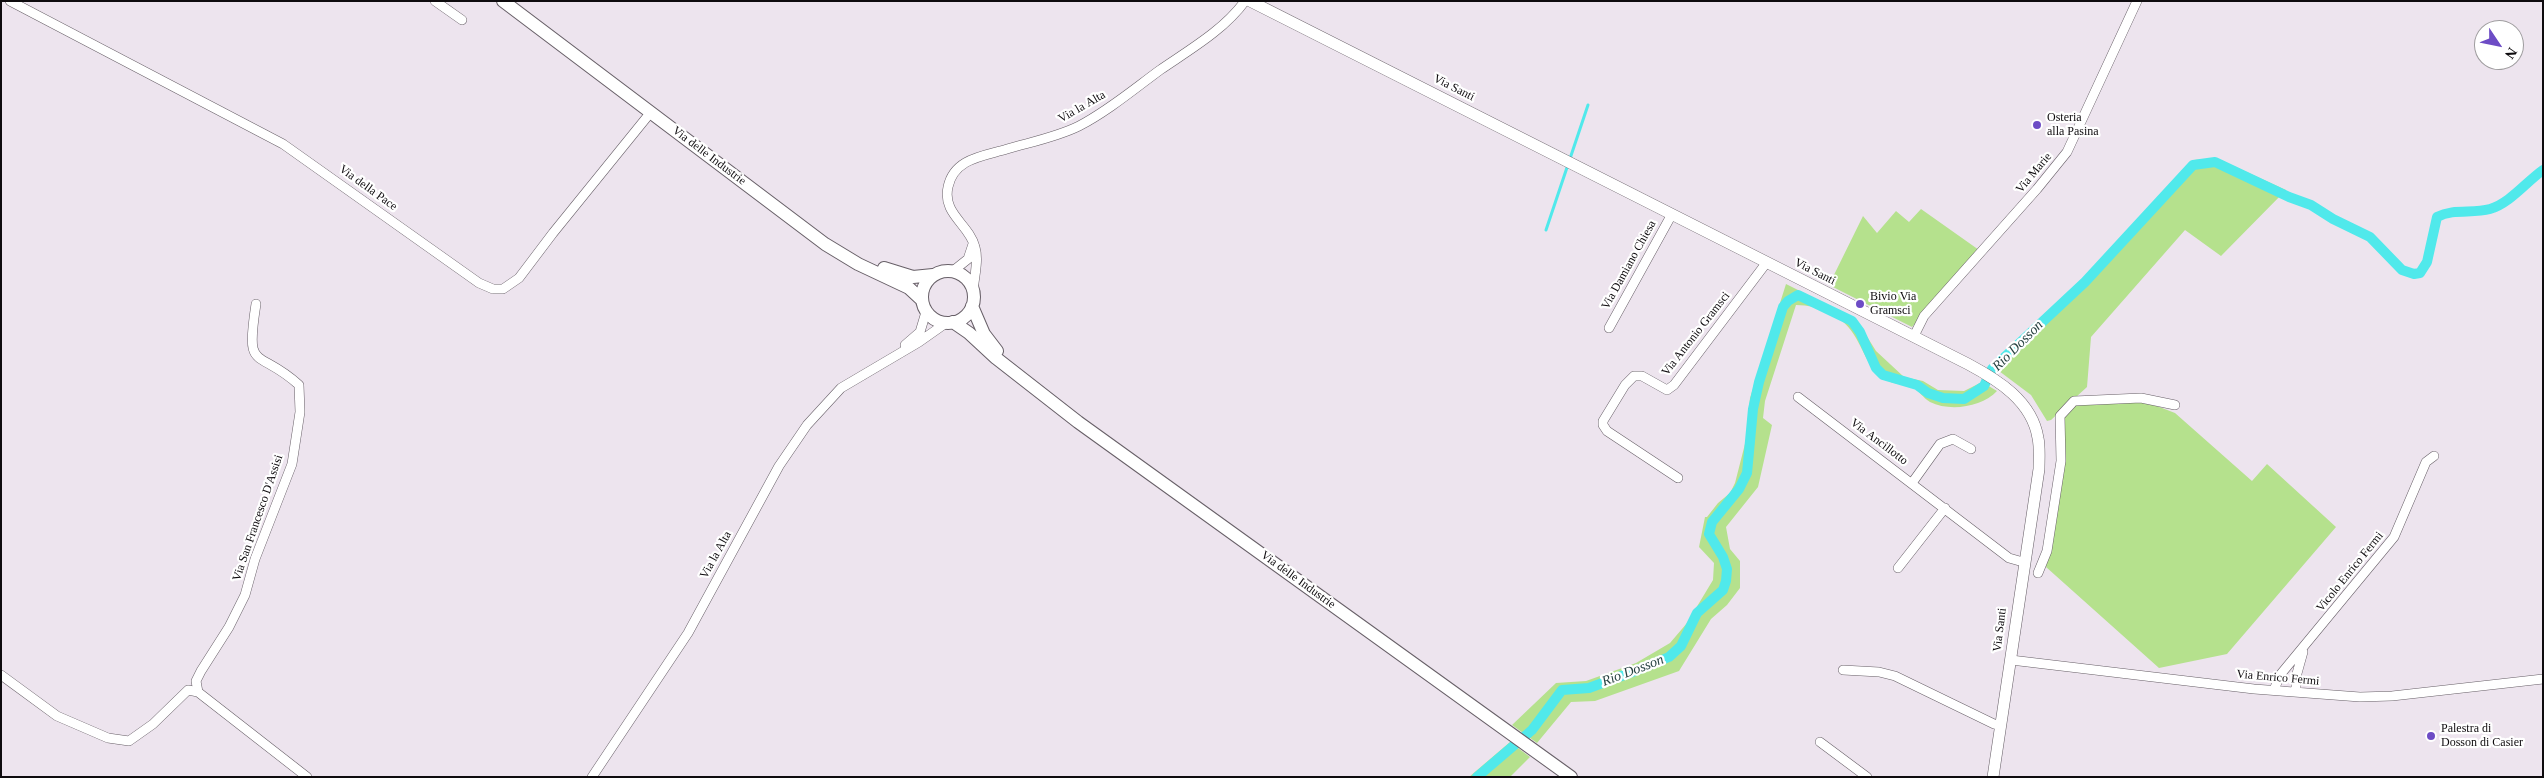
<!DOCTYPE html>
<style>
body{margin:0}
#map{position:relative;width:2544px;height:778px;overflow:hidden;background:#ede4ee;font-family:Georgia,serif}
canvas{display:block}
.frame{position:absolute;inset:0;border:2px solid #0e0b0e;pointer-events:none}
.north{position:absolute;left:2474px;top:20px;width:50px;height:50px;box-sizing:border-box;background:#fff;border:1px solid #9f9d9f;border-radius:50%;rotate:124deg;font-size:14px;font-weight:700;line-height:20px;text-align:center;color:#0e0b0e}
.north::after{content:'';display:block;margin:auto;width:18px;height:22px;background:#6d4cc5;clip-path:polygon(50% 0,100% 100%,50% 72%,0 100%)}
</style>
<div id="map">
<canvas width="2544" height="778"></canvas>
<div class="frame"></div>
<div class="north">N</div>
</div>
<script>
const c = document.querySelector('canvas').getContext('2d');
c.lineJoin = 'round';
function fillPath(path, color) {
  c.fillStyle = color;
  c.fill(path, 'evenodd');
}
function strokePath(path, color, width, dash) {
  c.strokeStyle = color;
  c.lineWidth = width;
  c.lineCap = dash ? 'butt' : 'round';
  c.setLineDash(dash || []);
  c.stroke(path);
}
function label(font, color, halo, rows, align = 'center') {
  c.font = font + ' Georgia,serif';
  c.lineWidth = 4.5;
  c.setLineDash([]);
  c.textBaseline = 'middle';
  c.strokeStyle = halo;
  c.fillStyle = color;
  for (const [text, x, y, turn = 0] of rows) {
    c.save();
    c.translate(x, y);
    c.rotate((+turn || 0) * Math.PI / 180);
    c.textAlign = isNaN(turn) ? turn : align;
    if (halo) c.strokeText(text, 0, 0);
    c.fillText(text, 0, 0);
    c.restore();
  }
}
fillPath(new Path2D(`
 M2216,158L2286,190L2221,256L2185,230L2091,337L2087,387L2051,420L2047,421L2031,395L1995,368L2064,296L2085,277L2194,160Z
 M1921,209L1979,250L1912,327L1829,285L1863,216L1877,233L1896,211L1909,222Z
 M1786,284L1856,319L1876,351L1904,377L1923,381L1938,390L1964,391L1982,382L1997,391C1982,407 1950,412 1930,402C1923,398 1919,390 1912,387C1901,383 1891,385 1880,376C1868,365 1864,352 1856,338C1844,316 1820,305 1796,305L1765,401L1763,418L1772,425L1758,487L1726,527L1730,549L1740,561V588L1727,605L1711,619L1679,671L1595,701L1571,702L1537,743L1512,725L1556,683L1586,681L1636,663L1670,643L1687,623L1713,580L1714,563L1699,547L1705,517H1707L1718,503L1730,493L1735,483L1746,440L1750,398Z
 M2133,399L2149,403L2175,413L2252,481L2267,464L2336,527L2227,654L2159,668L2046,567L2056,504L2064,415L2075,401Z
 M1510,742L1530,757L1510,777H1469Z`), '#b5e18d');
strokePath(new Path2D(`
 M1546,230L1588,105`), '#50e9eb', 3);
strokePath(new Path2D(`
 M1477,777L1532,730L1562,690L1589,688L1635,671L1669,657L1681,646L1697,613L1723,590L1726,581L1727,569L1723,557L1709,534L1712,522L1739,489L1747,473L1753,409L1759,382L1783,307L1788,301L1798,295L1852,321L1860,332L1876,368L1883,375L1917,385L1928,393L1943,398L1964,399L1984,386L1992,369L2085,282L2193,165L2215,162L2289,197L2311,205L2333,219L2370,237L2402,270L2414,274L2420,273L2427,262L2437,217C2454,208 2472,214 2490,209C2510,203 2526,182 2543,170`), '#50e9eb', 10);
const minor = new Path2D(`
 M10,1L283,144L479,283L493,289H503L519,278L553,233L651,112
 M435,1L462,20
 M953,271L968,259L973,244
 M973,292C974,278 979,260 975,247C969,224 942,214 948,187C954,158 984,156 1007,149C1031,142 1057,137 1079,126C1108,111 1134,89 1160,70C1189,50 1224,30 1245,1
 M1609,328L1672,214
 M1914,336L1924,316L2037,189L2067,152L2137,1
 M905,345L920,332L926,312
 M1798,397L2009,558L2023,562
 M1678,478L1607,431L1603,425V421L1625,385L1634,376H1642L1667,390L1674,385L1767,262
 M1912,483L1940,444L1953,439L1971,449
 M1898,568L1945,508
 M2038,573L2047,551L2061,461L2060,416L2074,401L2141,398L2175,405
 M2011,660L2254,689L2360,697L2392,696L2543,679
 M1843,670L1879,672L1895,676L1994,724L2000,725
 M1,675L57,716L108,738L129,741L153,724L188,690L198,692L307,777
 M2274,690L2280,675L2394,537L2426,462L2434,456
 M198,692L196,681L201,671L229,627L245,595L255,559L292,464L300,412L299,385C257,347 245,374 256,304
 M2296,692V677L2303,652
 M1820,742L1867,777
 M592,777L688,633L779,466L807,425L841,388L919,342L946,323`);
const tertiary = new Path2D(`
 M1250,1L1968,364C1998,380 2032,401 2038,438C2040,447 2039,459 2039,469L1993,777`);
const secondary = new Path2D(`
 M503,1L825,244L858,264L909,288L922,300
 M884,268L913,277L933,275
 M922 297a26 26 0 1 1 52 0a26 26 0 1 1-52 0Z
 M972,306L984,334L997,351
 M953,322L969,333L996,358L1078,422L1571,777`);
strokePath(minor, '#675f67', 10);
strokePath(tertiary, '#675f67', 12);
strokePath(secondary, '#675f67', 14);
strokePath(minor, '#fff', 9);
strokePath(tertiary, '#fff', 11);
strokePath(secondary, '#fff', 12);
for (const [x, y, r, color] of [
 [2037,125,5,"#6d4cc5"],
 [1860,304,5,"#6d4cc5"],
 [2431,736,5,"#6d4cc5"]
]) {
  const dot = new Path2D();
  dot.arc(x, y, r, 0, 2 * Math.PI);
  c.fillStyle = color;
  c.fill(dot);
  strokePath(dot, '#fff', 2);
}
label('12px', '#0e0b0e', '#fff', [
 ["Via Santi",1454,88,27],
 ["Via la Alta",1082,107,-30],
 ["Via delle Industrie",709,156,37],
 ["Via Marie",2034,173,-50],
 ["Via della Pace",368,188,36],
 ["Via Damiano Chiesa",1629,265,-61],
 ["Via Santi",1815,272,27],
 ["Via Antonio Gramsci",1696,334,-52],
 ["Via Ancillotto",1879,442,37],
 ["Via San Francesco D'Assisi",258,518,-71],
 ["Via la Alta",716,555,-61],
 ["Vicolo Enrico Fermi",2350,572,-51],
 ["Via delle Industrie",1298,580,36],
 ["Via Santi",2000,630,-83],
 ["Via Enrico Fermi",2278,678,5]
]);
label('12px', '#0e0b0e', '#fff', [
 ["Osteria",2047,118],
 ["alla Pasina",2047,132],
 ["Bivio Via",1870,297],
 ["Gramsci",1870,311],
 ["Palestra di",2441,729],
 ["Dosson di Casier",2441,743]
], 'left');
label('italic 14px', '#274141', '#fff', [
 ["Rio Dosson",2018,346,-45],
 ["Rio Dosson",1633,671,-21]
]);
</script>
